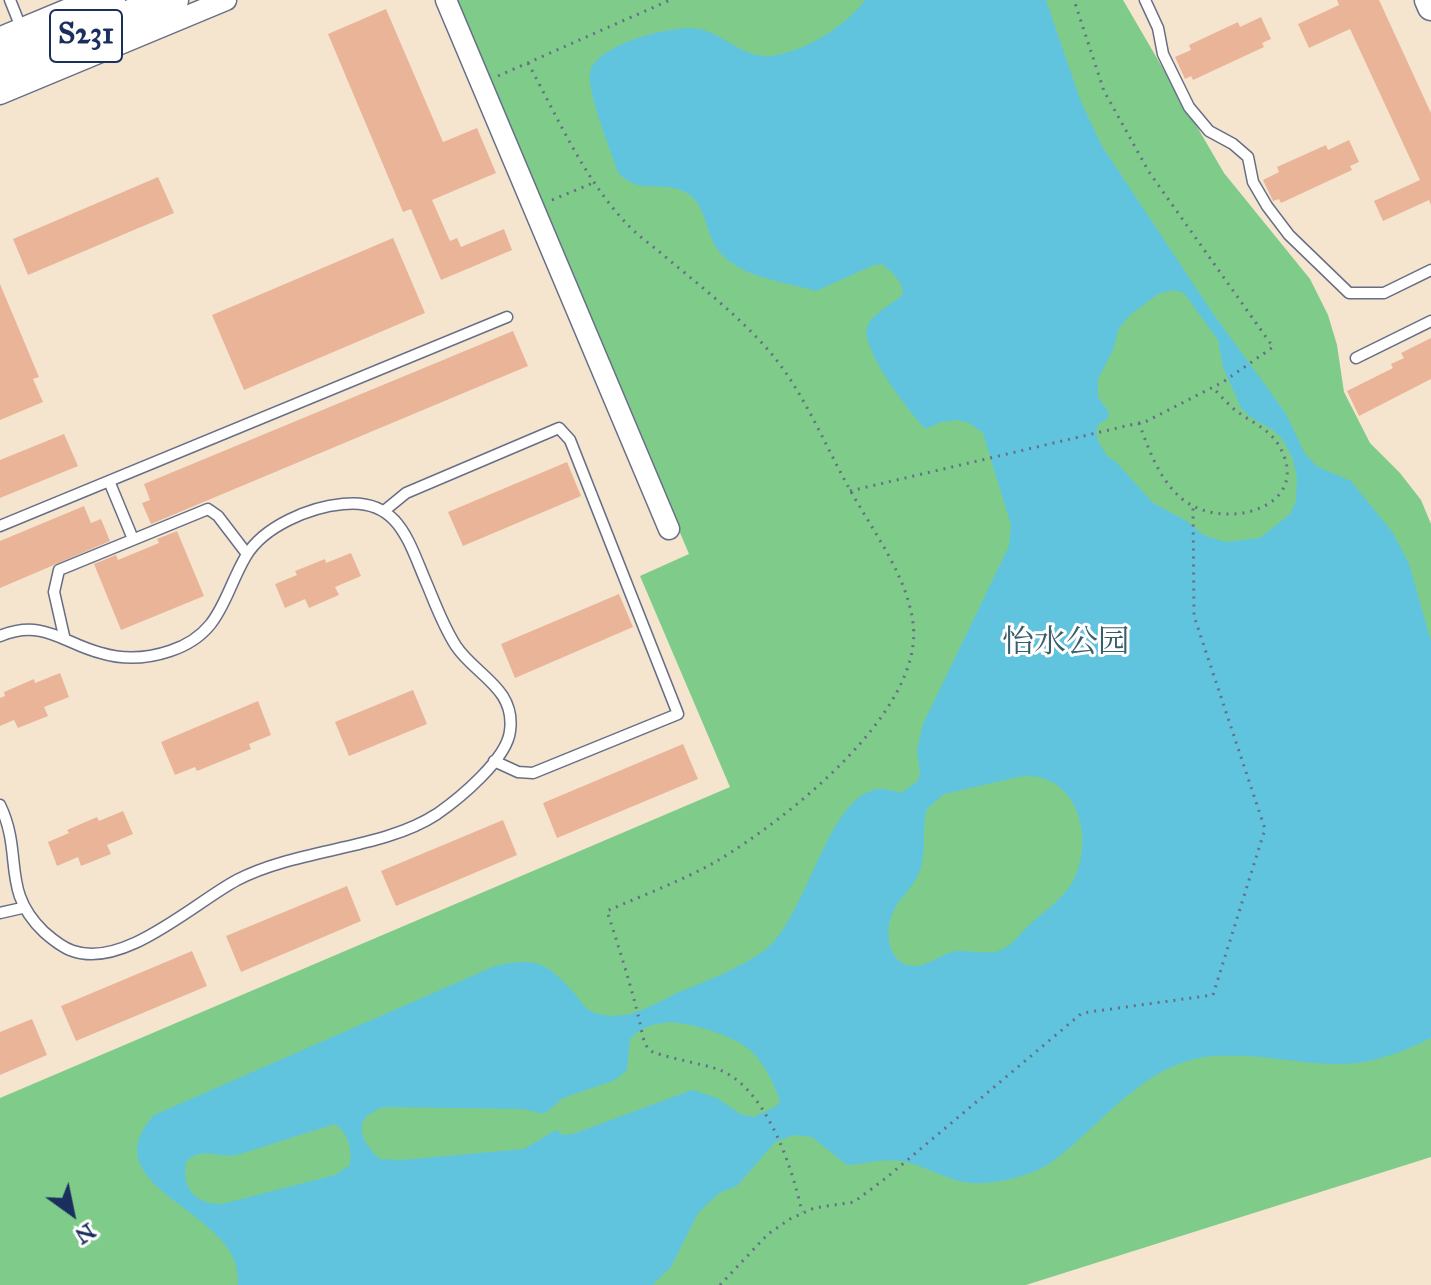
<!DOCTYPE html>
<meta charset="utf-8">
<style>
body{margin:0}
#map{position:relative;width:1431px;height:1285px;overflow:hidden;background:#f5e5cf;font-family:"IM FELL Great Primer",serif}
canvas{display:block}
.north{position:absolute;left:32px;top:1173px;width:80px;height:80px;-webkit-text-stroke:6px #fff;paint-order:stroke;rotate:147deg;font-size:22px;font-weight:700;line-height:32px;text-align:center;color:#1b2f5e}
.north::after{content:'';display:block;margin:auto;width:28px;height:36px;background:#1b2f5e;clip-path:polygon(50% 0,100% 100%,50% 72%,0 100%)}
</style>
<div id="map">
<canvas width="1431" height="1285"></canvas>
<div class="north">N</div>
</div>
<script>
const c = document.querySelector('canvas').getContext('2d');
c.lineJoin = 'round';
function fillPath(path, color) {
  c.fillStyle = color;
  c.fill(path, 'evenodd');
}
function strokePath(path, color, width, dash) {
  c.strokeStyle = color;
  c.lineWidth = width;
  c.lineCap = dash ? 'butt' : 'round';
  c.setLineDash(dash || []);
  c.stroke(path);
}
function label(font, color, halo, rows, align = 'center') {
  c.font = font + ' "IM FELL Great Primer","Noto Serif SC",serif';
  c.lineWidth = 6;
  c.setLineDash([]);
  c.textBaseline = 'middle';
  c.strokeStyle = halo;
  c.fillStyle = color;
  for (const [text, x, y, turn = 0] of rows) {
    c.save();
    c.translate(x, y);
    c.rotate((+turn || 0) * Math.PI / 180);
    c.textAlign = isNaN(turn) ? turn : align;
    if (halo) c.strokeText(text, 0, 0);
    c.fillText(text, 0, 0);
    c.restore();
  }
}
fillPath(new Path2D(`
 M454,0H1123L1224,173L1310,279L1328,315L1337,345L1344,392L1370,443L1400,473L1421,500L1431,524V1157L1026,1285H0V1098L730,787L640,576L689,554Z`), '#7fcb8a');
fillPath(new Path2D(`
 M865,0H1046L1081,102L1102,146L1214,315L1285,412L1305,454L1318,467L1351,481L1393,533L1409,564L1431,641V1038C1403,1052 1370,1065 1338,1064C1292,1064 1246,1050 1199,1058C1149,1068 1112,1110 1075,1143C1062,1154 1047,1168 1030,1173C1012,1180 991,1184 971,1183C947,1181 925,1165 901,1161C884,1158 864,1164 847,1165L812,1137L794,1135L775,1142L737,1186L719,1193L698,1213L671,1267L652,1285H238C247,1210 86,1191 154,1115L495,966C537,957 546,962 574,993C579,999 584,1007 591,1011C602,1017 621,1017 633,1013C648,1008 663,1000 677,993C706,981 739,969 765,950C808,916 826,798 877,789C884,788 894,791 901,793L917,782L920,774L917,750L923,724L1009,546L1011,525L983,433L969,423L958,420L941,422L926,429C910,414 861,349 867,328C870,314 894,304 903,294C903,281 892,272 882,264L874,265L816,291C785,282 735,277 716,247C705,230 706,205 687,193C663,179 639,197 618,172C611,151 587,93 590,73C594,44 680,22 704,30C725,37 747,59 772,56C805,51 845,27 865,0ZM1174,290L1184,293L1218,340L1223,367L1241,408L1252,418L1273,430L1283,440L1293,459L1297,478L1296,501L1290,514L1260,538L1226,542L1205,536L1185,520L1153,503L1116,462L1107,456L1098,441L1096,430L1099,424L1108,418L1109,412L1098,397V379L1113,350L1119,328L1130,315L1158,294ZM1023,776C1077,773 1095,837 1074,879C1064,899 1043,912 1027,927C1020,934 1014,943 1005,948C988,958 969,948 952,952C941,955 928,965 917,966C887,968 883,930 894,910C900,898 912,888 918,875C928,854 921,830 927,809L944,794ZM670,1022C694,1024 732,1035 750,1050C764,1062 773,1083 780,1100L777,1106L754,1117L740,1114L717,1098L692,1090L573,1134L563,1135L556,1130L524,1149L402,1160L380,1159C359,1140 350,1117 385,1107L523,1109L544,1114L563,1098L615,1080L627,1070L630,1039C642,1026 653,1024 670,1022ZM335,1124C349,1134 352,1149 350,1165L335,1175L222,1204C196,1204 181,1189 186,1162C201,1146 216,1158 237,1155Z`), '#61c4df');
fillPath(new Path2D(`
 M1337,0H1379L1431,113V205L1429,200L1383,221L1374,201L1420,180L1350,29L1309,48L1298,24L1339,5Z
 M386,9L443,142L477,128L496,173L432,200L450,241L457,238L461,247L504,229L512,250L441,280L411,209L403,212L328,34Z
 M1261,17L1271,39L1262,43L1264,47L1193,80L1191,76L1185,79L1175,57L1191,50L1189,45L1238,22L1240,27Z
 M1349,140L1359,162L1350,166L1352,170L1281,203L1279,199L1273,201L1263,180L1279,172L1277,167L1326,145L1328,150Z
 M158,177L174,213L28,275L13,239Z
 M393,238L425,313L244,390L212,315Z
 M0,284L39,377L33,379L43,402L0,420Z
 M513,331L528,366L151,524L142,503L150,500L144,484Z
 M1431,338V379L1359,416L1347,391L1393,368L1391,364L1404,358L1401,353Z
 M64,434L78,466L0,498V460Z
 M567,462L581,496L463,546L448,512Z
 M84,506L91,523L101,519L110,541L0,588V541Z
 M177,531L204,596L121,630L94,564L116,555L118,560L159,543L157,539Z
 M351,553L361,576L335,587L339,595L309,608L305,599L285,608L275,584L297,575L295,571L325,559L326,563Z
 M619,594L633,627L515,678L501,644Z
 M60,673L69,697L44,707L48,716L18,728L14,720L0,726V698L5,696L4,692L34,679L35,683Z
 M413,690L427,724L349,756L335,722Z
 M258,701L271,735L249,744L251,749L197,771L195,767L175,775L161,742Z
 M683,744L698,779L557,838L543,803Z
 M123,811L133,834L107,845L111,854L81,866L78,857L57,866L48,842L69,833L67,830L97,817L99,821Z
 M503,820L517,855L396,906L381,871Z
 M347,886L361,921L241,972L226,936Z
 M192,951L207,986L76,1041L61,1006Z
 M32,1019L47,1055L0,1075V1032Z`), '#eab499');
const service = new Path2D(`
 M10,0L22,30
 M1145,0L1158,28L1163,54L1189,107L1209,131L1233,144L1248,157L1253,182L1267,206L1289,235L1349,293H1384L1431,270
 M1356,358L1431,321
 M109,481L133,539
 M384,511L406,493L559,428L570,440L678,714L533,773L518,772L494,761
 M0,526L507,317
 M0,636C44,618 64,644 101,653C124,660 146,659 170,651C222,634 223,595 246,556C264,526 310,507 343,504C398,498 408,540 426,582C435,603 443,626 456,646C475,675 516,688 510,731C507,759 460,798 437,814C382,850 299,848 237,880C194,903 124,969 73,951C63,948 52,939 44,932C0,890 24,855 0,805
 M64,636L54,592L59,570L208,509L218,516L247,554
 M0,913L22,908`);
const minor = new Path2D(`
 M446,0L669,529
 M0,94L226,0`);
const tertiary = new Path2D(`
 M1428,0L1431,7`);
const primary = new Path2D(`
 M0,45L108,0
 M0,73L171,0`);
strokePath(service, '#676f86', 13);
strokePath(minor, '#676f86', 23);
strokePath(tertiary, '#676f86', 29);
strokePath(primary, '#676f86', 37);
strokePath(new Path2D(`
 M528,63C558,118 583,177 626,223C636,234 650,244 662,254C699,285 738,315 770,352C803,391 824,443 849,488C872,530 907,575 913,623C925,712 784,821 717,861C682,881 643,895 607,911C619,948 631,985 640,1023C642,1032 643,1045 651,1051C656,1055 706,1065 717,1069C765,1085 792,1166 802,1212
 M498,76L670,0
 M552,200L593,183
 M1139,423C1149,450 1159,479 1181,498C1223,534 1317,507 1278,444C1268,428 1249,421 1235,410C1227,403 1220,395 1213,388
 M850,491L1147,421L1223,382L1273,347L1149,172L1104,91L1074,0
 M720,1285L768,1234L790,1219L814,1208L854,1202L886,1178L1082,1013L1213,995L1265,829L1194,616L1193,507`), '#676f86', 3, [2, 6]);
strokePath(service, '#fff', 10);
strokePath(minor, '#fff', 20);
strokePath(tertiary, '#fff', 26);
strokePath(primary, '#fff', 34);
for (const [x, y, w] of [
 [86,36,72]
]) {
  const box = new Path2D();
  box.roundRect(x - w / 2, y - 26, w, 52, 6);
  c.fillStyle = '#fff';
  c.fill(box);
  strokePath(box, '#1b2f5e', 2);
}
label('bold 30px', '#1b2f5e', null, [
 ["S231",86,36]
]);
label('32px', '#395e6b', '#fff', [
 ["怡水公园",1066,644]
]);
</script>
